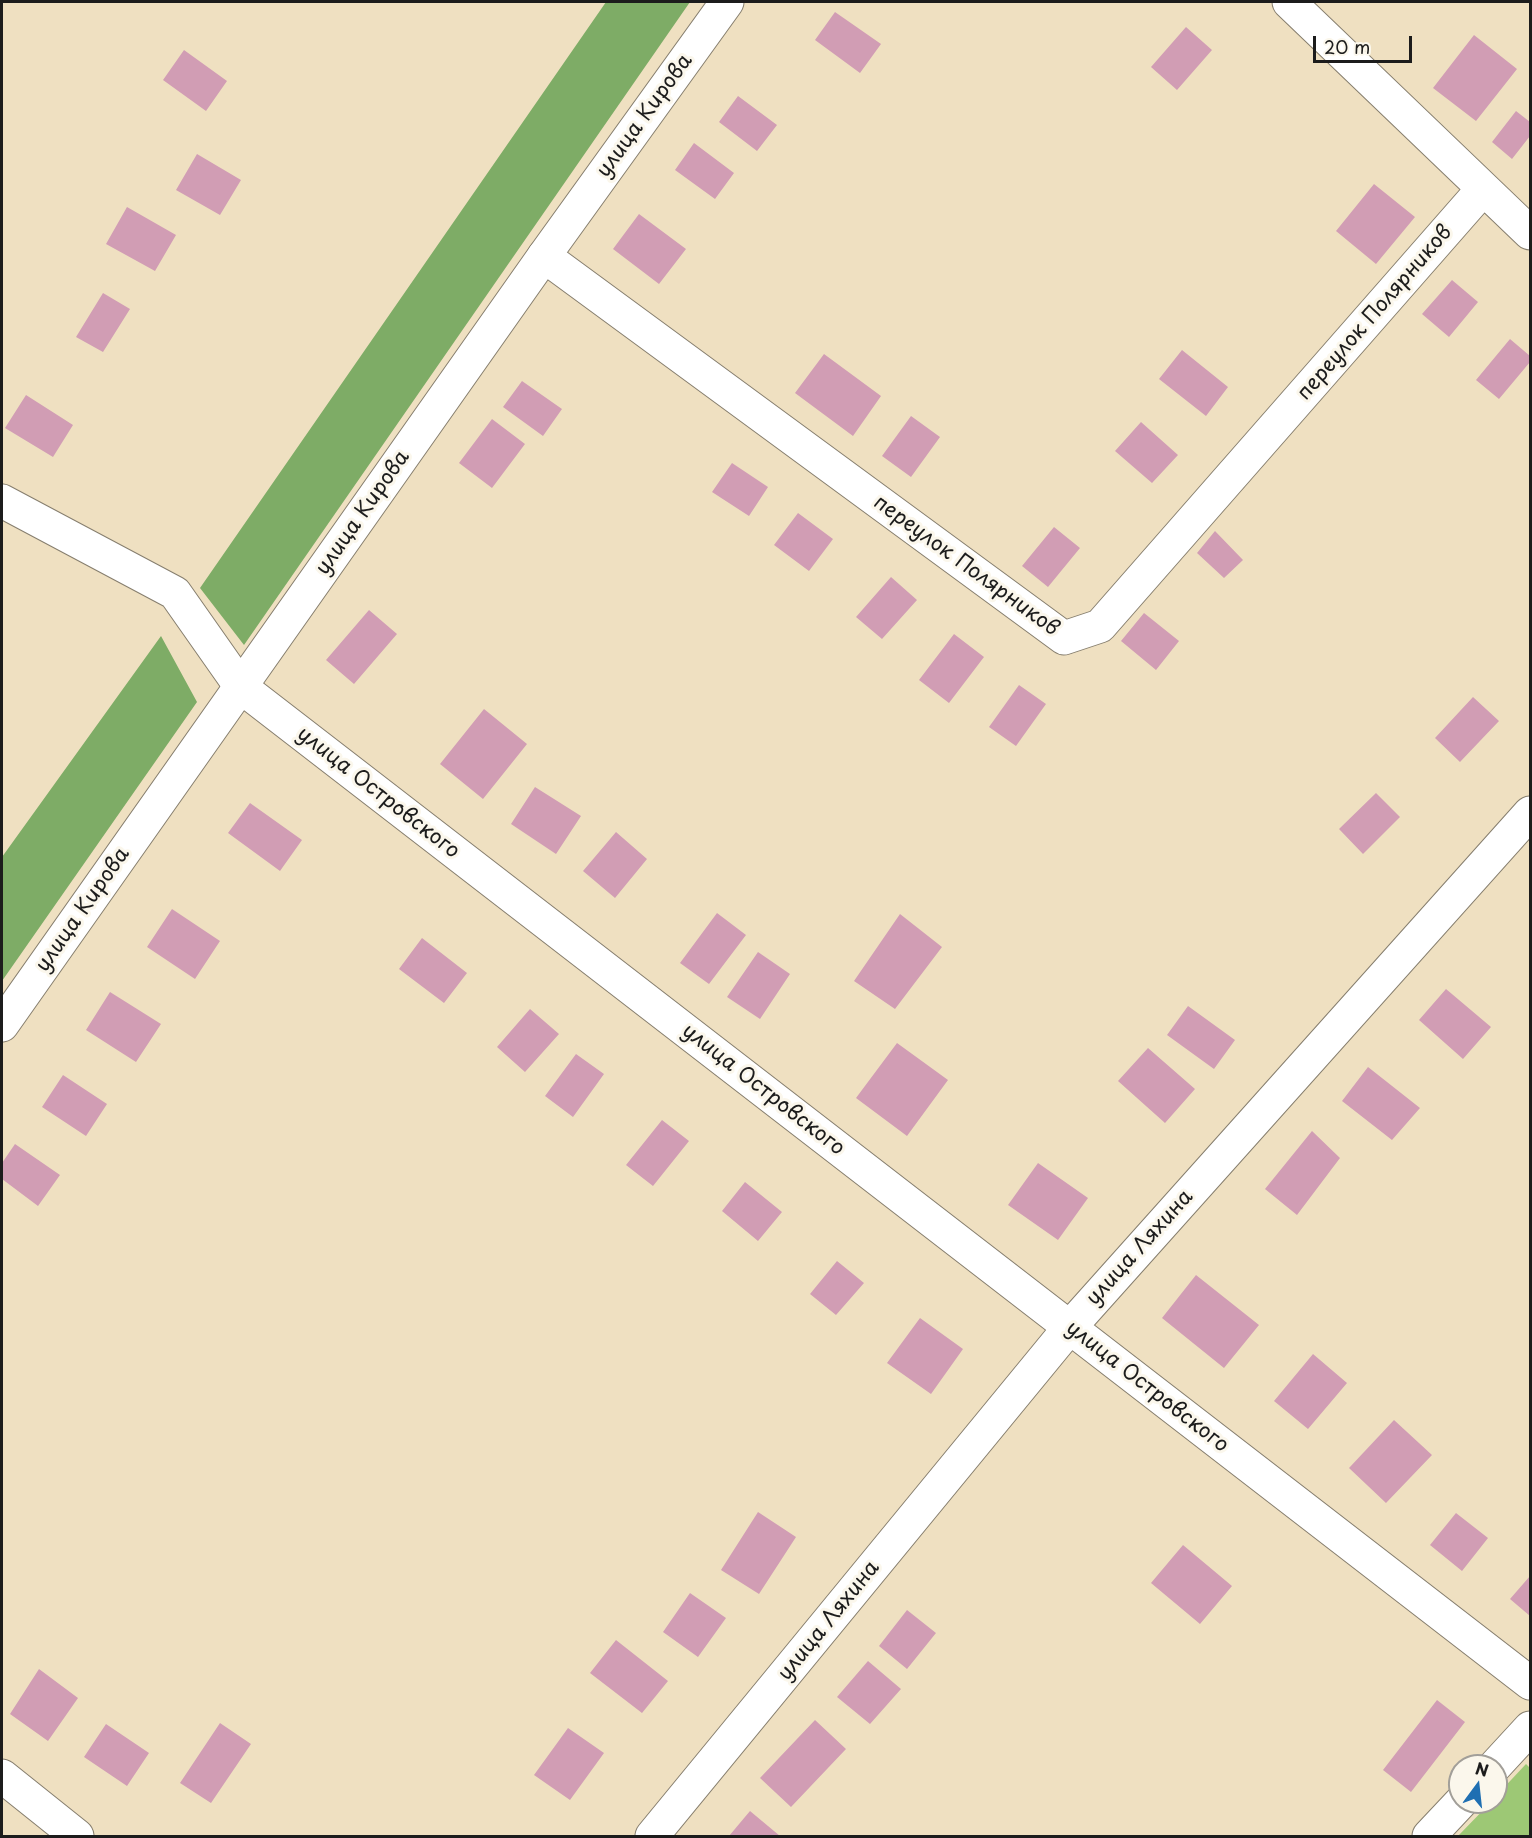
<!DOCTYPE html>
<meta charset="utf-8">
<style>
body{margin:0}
#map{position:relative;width:1532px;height:1838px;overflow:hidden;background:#efe0c1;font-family:"Playpen Sans",sans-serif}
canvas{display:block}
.frame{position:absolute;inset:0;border:3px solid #1c1c1c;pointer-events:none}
.north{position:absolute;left:1448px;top:1754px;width:60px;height:60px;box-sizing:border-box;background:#fbf7ec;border:2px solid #a29f99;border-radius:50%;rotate:15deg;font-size:16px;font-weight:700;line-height:24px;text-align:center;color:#1c1c1c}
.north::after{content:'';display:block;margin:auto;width:21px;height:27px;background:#1f6fb2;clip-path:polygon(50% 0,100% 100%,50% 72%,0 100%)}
.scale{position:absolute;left:1313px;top:36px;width:99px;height:27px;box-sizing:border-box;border:3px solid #1c1c1c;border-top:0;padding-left:8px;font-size:18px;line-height:21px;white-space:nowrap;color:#1c1c1c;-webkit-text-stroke:4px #fbf7ec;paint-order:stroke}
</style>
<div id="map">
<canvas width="1532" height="1838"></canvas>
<div class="frame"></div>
<div class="north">N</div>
<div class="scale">20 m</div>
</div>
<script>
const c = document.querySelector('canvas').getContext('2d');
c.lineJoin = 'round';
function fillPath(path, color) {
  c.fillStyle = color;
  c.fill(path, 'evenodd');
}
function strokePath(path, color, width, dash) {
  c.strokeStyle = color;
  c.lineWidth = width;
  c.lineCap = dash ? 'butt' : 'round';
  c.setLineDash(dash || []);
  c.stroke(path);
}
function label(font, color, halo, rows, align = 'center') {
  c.font = font + ' "Playpen Sans",sans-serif';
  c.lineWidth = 6;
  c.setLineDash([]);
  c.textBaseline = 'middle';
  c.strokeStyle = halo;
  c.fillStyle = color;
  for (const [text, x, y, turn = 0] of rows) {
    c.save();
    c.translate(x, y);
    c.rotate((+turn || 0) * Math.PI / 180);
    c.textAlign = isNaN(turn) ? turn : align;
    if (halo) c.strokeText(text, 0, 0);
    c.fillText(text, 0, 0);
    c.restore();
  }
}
fillPath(new Path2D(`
 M1526,1764L1530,1768V1836H1458L1491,1802H1496V1796Z`), '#9dc875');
fillPath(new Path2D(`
 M606,2H690L244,645L200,588Z
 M161,636L197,702L2,981V857Z`), '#7eac66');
fillPath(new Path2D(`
 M835,12L881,44L860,73L815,40Z
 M1186,27L1212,50L1177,90L1151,67Z
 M1474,35L1517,69L1476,121L1433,88Z
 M184,50L227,81L206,111L163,80Z
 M738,96L777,125L757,151L719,122Z
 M1516,111L1530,122V136L1512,159L1492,142Z
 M694,143L734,173L715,199L675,170Z
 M197,154L241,180L220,215L176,190Z
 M1374,184L1415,217L1376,264L1336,231Z
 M127,207L176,235L155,271L106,244Z
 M639,214L686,249L659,284L613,249Z
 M1452,280L1478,302L1449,337L1422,314Z
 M103,293L130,309L103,352L76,337Z
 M1510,339L1530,356V362L1499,399L1476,380Z
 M1182,350L1228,387L1206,416L1159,379Z
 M824,354L881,396L853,436L795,393Z
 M522,381L562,409L543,436L503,407Z
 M26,395L73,425L53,457L5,428Z
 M911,416L940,437L911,477L882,456Z
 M492,419L525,444L492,488L459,463Z
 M1141,422L1178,455L1152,483L1115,451Z
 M732,463L768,487L749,516L712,492Z
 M798,513L833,539L809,571L774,545Z
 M1054,527L1080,548L1048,587L1022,566Z
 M1215,531L1243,560L1224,578L1197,553Z
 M891,577L917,600L882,639L856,617Z
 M369,610L397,634L354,684L326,660Z
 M1144,613L1179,641L1156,670L1121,641Z
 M954,634L984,657L949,703L919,680Z
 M1019,685L1046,704L1016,746L989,727Z
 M1473,697L1499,721L1460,762L1435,738Z
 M484,709L527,744L483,799L440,764Z
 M535,787L581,816L556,854L511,824Z
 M1376,793L1400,817L1363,854L1339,829Z
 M250,803L302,840L280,871L228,833Z
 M616,832L647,859L615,898L583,871Z
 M172,909L220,941L195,979L147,947Z
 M717,913L746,935L709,984L680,963Z
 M900,914L942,947L895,1009L854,981Z
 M422,938L467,973L444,1003L399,969Z
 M758,952L790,974L760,1019L727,997Z
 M1446,989L1491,1027L1463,1059L1419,1020Z
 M110,992L161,1024L136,1062L86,1030Z
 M1188,1006L1235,1040L1214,1069L1167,1035Z
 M530,1009L559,1034L525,1072L497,1047Z
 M897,1043L948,1080L907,1136L856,1098Z
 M1148,1048L1195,1089L1165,1123L1118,1081Z
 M576,1054L604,1074L573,1117L545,1096Z
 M1368,1067L1420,1108L1392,1140L1342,1101Z
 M63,1075L107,1104L86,1136L42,1107Z
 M662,1120L689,1141L653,1186L626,1165Z
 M1312,1131L1340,1158L1297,1215L1265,1189Z
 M15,1144L60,1175L38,1206L2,1179V1163Z
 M1038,1163L1088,1198L1058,1240L1008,1205Z
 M745,1182L782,1212L758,1241L722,1211Z
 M837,1261L864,1283L836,1315L810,1294Z
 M1196,1275L1259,1325L1224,1368L1162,1318Z
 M920,1318L963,1349L931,1394L887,1363Z
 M1313,1354L1347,1383L1308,1429L1274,1401Z
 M1394,1420L1432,1455L1386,1503L1349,1468Z
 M758,1512L796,1537L759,1594L721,1570Z
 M1456,1513L1488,1538L1462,1571L1430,1545Z
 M1183,1545L1232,1586L1200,1624L1151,1583Z
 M1530,1576V1616L1510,1599Z
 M690,1593L726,1618L698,1657L663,1632Z
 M907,1610L936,1633L907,1669L879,1646Z
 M616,1640L668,1681L642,1713L590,1673Z
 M868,1661L901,1689L870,1724L837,1697Z
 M39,1669L78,1698L48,1741L10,1714Z
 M1437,1700L1465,1722L1411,1792L1383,1770Z
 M815,1720L846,1749L791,1807L760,1778Z
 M220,1723L251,1744L211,1803L180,1783Z
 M106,1724L149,1753L127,1786L84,1757Z
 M568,1728L604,1753L570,1800L534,1775Z
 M750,1811L780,1836H729Z`), '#d19db4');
const minor = new Path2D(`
 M1289,2L1530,233
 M544,256L1064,638L1100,626L1483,189
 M2,501L175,593L241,687L1530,1683
 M1495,1766L1530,1728
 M2,1776L77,1836
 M652,1836L1070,1327L1530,813
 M1429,1836L1461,1802`);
const major = new Path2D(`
 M2,1025L544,256L727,2`);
strokePath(minor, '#867e6e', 35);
strokePath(major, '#867e6e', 35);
strokePath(minor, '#fff', 33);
strokePath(major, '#fff', 33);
label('21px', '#1c1c1c', '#fbf7ec', [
 ["улица Кирова",645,116,-54],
 ["переулок Полярников",1375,313,-49],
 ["улица Кирова",363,513,-55],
 ["переулок Полярников",966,566,36],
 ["улица Островского",378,793,38],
 ["улица Кирова",83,910,-55],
 ["улица Островского",763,1090,38],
 ["улица Ляхина",1140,1248,-48],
 ["улица Островского",1147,1387,38],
 ["улица Ляхина",829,1621,-51]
]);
</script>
